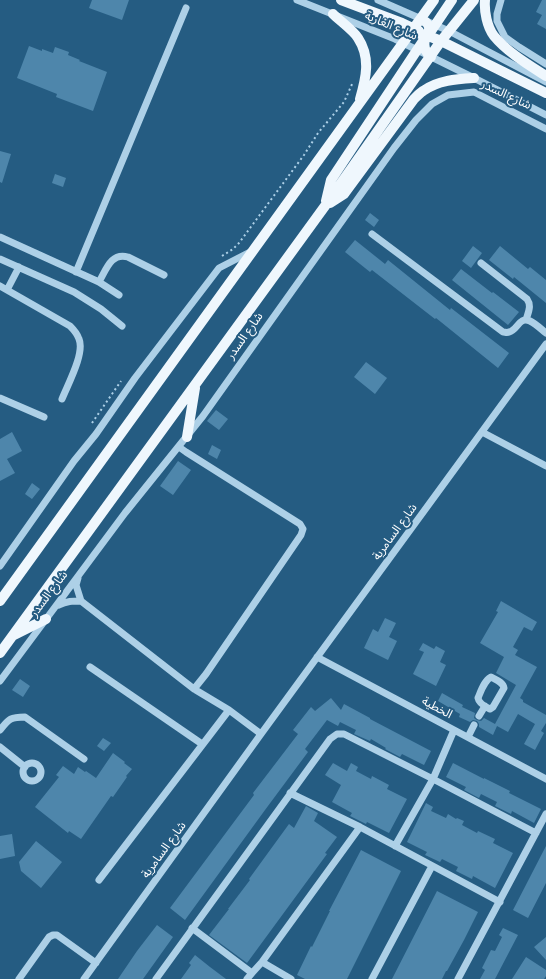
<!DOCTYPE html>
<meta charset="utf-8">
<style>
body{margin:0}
canvas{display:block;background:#255c82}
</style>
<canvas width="546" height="979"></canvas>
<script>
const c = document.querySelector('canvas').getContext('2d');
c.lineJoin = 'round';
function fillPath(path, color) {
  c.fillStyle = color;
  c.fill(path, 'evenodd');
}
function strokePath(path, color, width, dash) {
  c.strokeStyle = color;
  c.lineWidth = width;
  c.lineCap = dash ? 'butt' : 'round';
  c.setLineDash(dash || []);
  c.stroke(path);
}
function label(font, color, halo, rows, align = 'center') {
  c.font = font + ' Arial,"Noto Sans Arabic",sans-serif';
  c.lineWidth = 4;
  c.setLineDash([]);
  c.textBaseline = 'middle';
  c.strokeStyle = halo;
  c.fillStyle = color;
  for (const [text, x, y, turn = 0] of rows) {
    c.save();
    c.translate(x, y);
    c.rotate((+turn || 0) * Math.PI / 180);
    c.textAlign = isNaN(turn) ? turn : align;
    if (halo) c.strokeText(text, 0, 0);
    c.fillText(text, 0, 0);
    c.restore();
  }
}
fillPath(new Path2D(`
 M92,0H129L122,20L89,8Z
 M542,0H546V29L537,24L542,15L536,12Z
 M29,46L42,51V49L53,53L55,47L69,52L68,55L80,60L79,61L107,72L93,111L56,97L57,94L17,78Z
 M0,151L11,154L2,183L0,182Z
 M55,174L66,178L63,187L52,183Z
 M370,213L379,220L374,227L365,220Z
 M355,240L385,264L388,260L450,310L451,308L509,353L498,368L436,318L435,319L372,270L370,272L345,252Z
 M473,246L482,253L471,268L462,261Z
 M500,246L528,269L530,267L546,280V303L514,277L513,279L489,260Z
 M461,269L492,293L493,292L519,312L508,325L452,280Z
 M366,362L387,378L375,394L354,377Z
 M216,410L228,419L219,430L207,421Z
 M12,432L22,451L7,459L15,473L0,481V439Z
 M212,445L221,450L217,459L208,454Z
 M178,461L191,470L173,495L160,486Z
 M32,483L40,489L32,499L25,494Z
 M501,601L537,622L532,631L524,627L513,647L518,650L515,655L537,667L520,698L523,700V702L546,715V723L541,731L544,733L535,750L524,744L535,724L518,714L508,732L497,726L493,735L479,727V724L477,721L473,720L470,722L459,717L460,714L438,701L442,693L463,705L462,707L475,713L474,718L477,720L481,721L484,718L495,724L516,685L496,673L504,657L480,643L498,612L496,611Z
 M385,618L396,623L389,637L397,641L388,660L364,648L373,629L378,632Z
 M423,643L434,649L436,646L445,651L440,662L446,665L436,686L413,674L424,652L419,650Z
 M20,679L30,686L23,697L12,690Z
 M331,698L341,710L344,704L370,718V719L431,751L424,765L402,754L400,757L385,749L386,748L371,739L370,741L354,734L356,730L340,722L338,726L327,720L305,749L308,752L265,810L185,920L170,908L254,795L253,793L298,734L293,730L311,707L315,711Z
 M103,738L111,743L104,751L97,746Z
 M113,753L125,762L124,763L132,769L126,776L127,777L113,797L111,796L81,839L69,831L68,833L35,807L59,777L56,775L63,766L74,774L78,767L85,772L86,771L96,778Z
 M333,763L347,771L351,763L358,767L356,771L371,779L372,776L389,785L387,789L407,799L389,833L367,822L366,824L350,816L352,813L332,802L341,785L325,775Z
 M453,763L484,779V778L510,791L509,793L541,809L534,823L512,811L511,814L495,806L497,802L481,794L479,798L464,790L466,787L446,777Z
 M426,803L433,807L431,811L446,818L448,814L456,819L457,818L464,821L462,825L477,833L478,831L495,839L493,843L513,853L495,888L473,876L472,879L456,871L458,867L442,859L440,862L425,855L427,852L407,842Z
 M306,806L318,813L314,821L337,837L325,853L327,854L247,963L209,935L229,909H228L250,880L249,879L289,824L294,828Z
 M12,834L15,856L0,859V836Z
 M36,841L62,862L41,888L21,871L19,862Z
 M546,846V883L528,918L513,910Z
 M361,850L401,871L347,979H305L297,975L311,946L312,947L330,911H329Z
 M437,891L478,912L464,940L447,971H446L442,979H392Z
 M157,925L173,937L143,979H118L137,951Z
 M503,928L518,935L495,979H480L485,970L482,968L491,950L495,951L502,937L499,935Z
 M546,937V960L534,947Z
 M195,955L210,967L226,979H181L191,965L189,963Z
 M526,957L546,970V976L544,979H512Z`), '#4e86ab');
strokePath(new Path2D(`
 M222,256L233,249L239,243L304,155L318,133L344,102L353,82
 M92,423L121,381`), '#add0e7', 2, [2, 3]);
strokePath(new Path2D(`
 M297,0L395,39L474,78L546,115
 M378,0L449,31L546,82
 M501,0L497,14V21L505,37L519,47L546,64
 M372,234L503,332C505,332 507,333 509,332C518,330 519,316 530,321C536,324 541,329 546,333
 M0,237L99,282L119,295
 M0,259L74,292L101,309L122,326
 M481,263L527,299C532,306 528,313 526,320
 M76,272L186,8
 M99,282C106,270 111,252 128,257L164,275
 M0,286L70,326C74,330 77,333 79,339C85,353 68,384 62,399
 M7,290L19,267
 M0,398L44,417
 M482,432L546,466
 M179,447L186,452L300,524L303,529L301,535L206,674L194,689
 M0,566L74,461L96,434L135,378L219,268L252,251
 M78,578L76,585L81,601L194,689L229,710L261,734
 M59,605C66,601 73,601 81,601
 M317,657L546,779
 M90,667L202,744
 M491,677C496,680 503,682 504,688L493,707L490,709C486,707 479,704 478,698C481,691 484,681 491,677Z
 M0,681L125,513L203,416L394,148L416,120L432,104L448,95L474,92L546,129
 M479,716L485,706
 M0,730C9,719 10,717 25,717L84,759
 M468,737L474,725
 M0,747L25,767
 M23 772a9 9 0 1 1 18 0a9 9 0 1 1-18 0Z
 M290,793L360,827L500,902
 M395,846L433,779L454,730
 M99,880L229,710
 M192,928L252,973
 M262,962L291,979
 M19,979L49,937L53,935H57L96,963
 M84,979L261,734L546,344
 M156,979L330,739L337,734H344L433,779L536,833
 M247,979L252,973L262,962L360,827
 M372,979L432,866
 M458,979L546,814`), '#add0e7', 7);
strokePath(new Path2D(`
 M341,0L402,23L419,31
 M485,0C484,11 487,27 494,36C507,52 529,65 546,76
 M333,14C339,20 354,31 358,38C371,58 366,78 360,99
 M420,34L426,35L441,41L546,93
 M431,57C425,52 423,47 425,40L452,0
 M326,201L331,180L429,32C430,25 427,22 421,19
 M330,203L344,194L414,99C417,96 420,93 423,91C438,80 457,79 474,78
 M187,437L195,388
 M0,601L434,0
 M14,635L46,619
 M0,653L325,206L441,41L474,0`), '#eff7fd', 10);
label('12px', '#fff', '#255c82', [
 ["شارع الغارية",391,26,23],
 ["شارع السدر",506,95,25],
 ["شارع السدر",245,336,-55],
 ["شارع السامرية",395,532,-54],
 ["شارع السدر",49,594,-53],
 ["الخطية",437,708,28],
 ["شارع السامرية",164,850,-54]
]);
</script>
